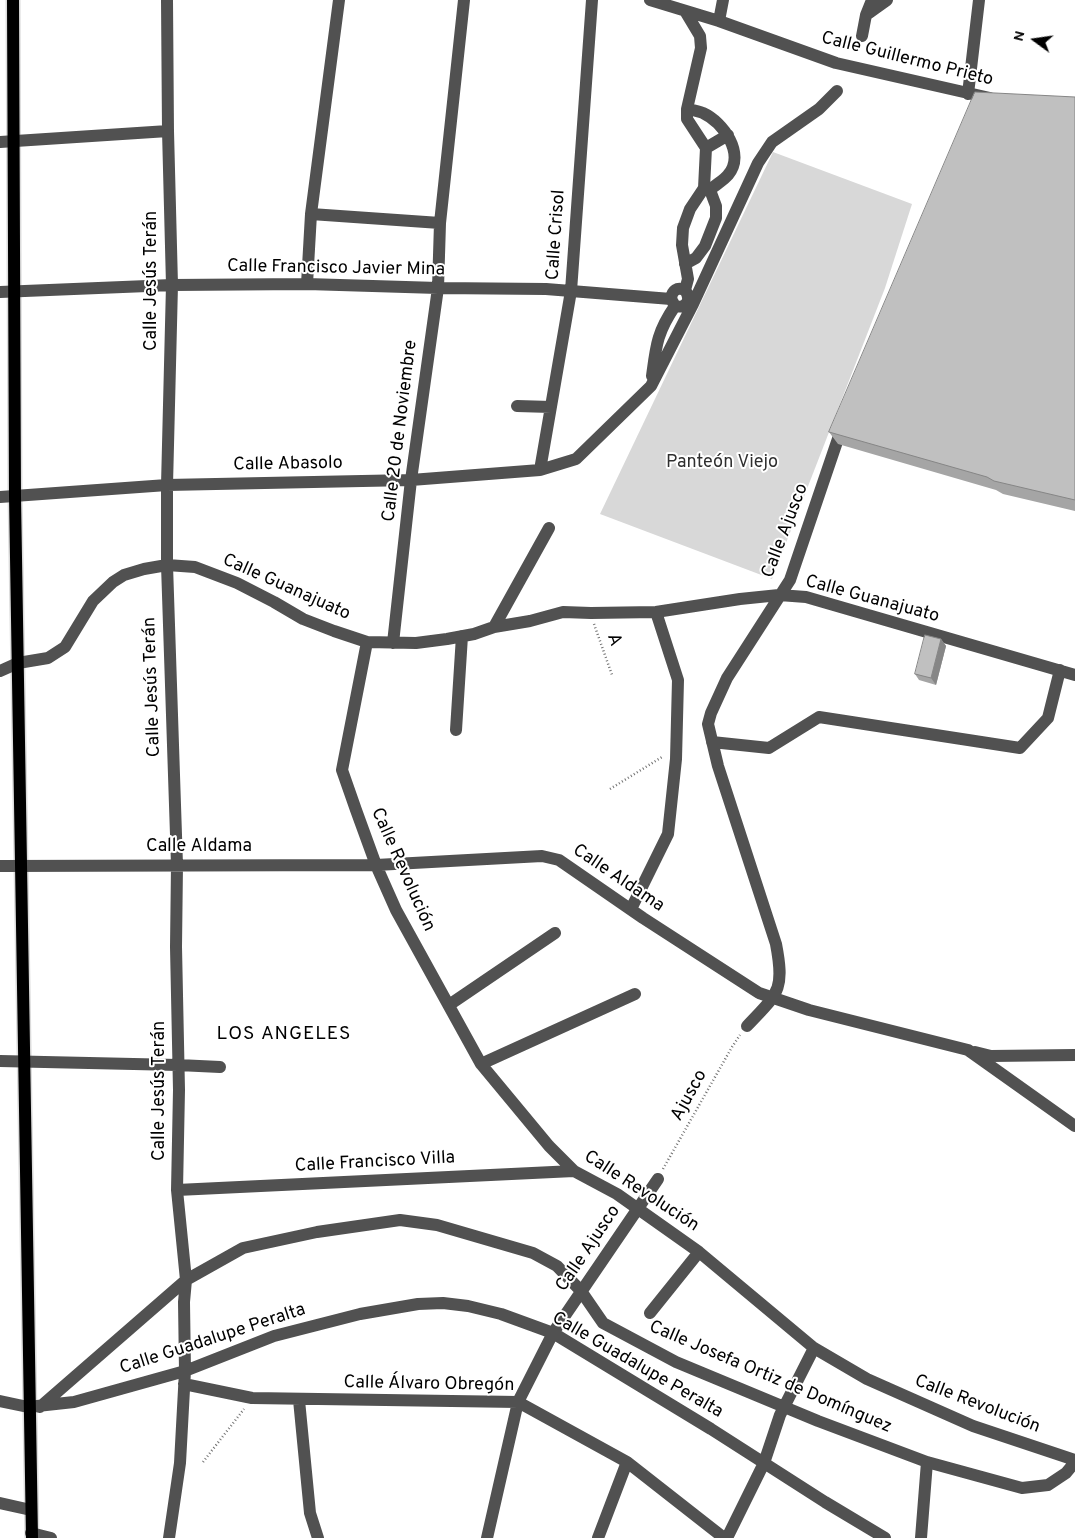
<!DOCTYPE html>
<meta charset="utf-8">
<style>
body{margin:0}
#map{position:relative;width:1075px;height:1538px;overflow:hidden;background:#fff;font-family:Overpass,sans-serif}
canvas{display:block}
.north{position:absolute;left:1010px;top:15px;width:50px;height:50px;-webkit-text-stroke:4px #fff;paint-order:stroke;rotate:284deg;font-size:14px;font-weight:700;line-height:20px;text-align:center;color:#000}
.north::after{content:'';display:block;margin:auto;width:18px;height:22px;background:#000;clip-path:polygon(50% 0,100% 100%,50% 72%,0 100%)}
</style>
<div id="map">
<canvas width="1075" height="1538"></canvas>
<div class="north">N</div>
</div>
<script>
const c = document.querySelector('canvas').getContext('2d');
c.lineJoin = 'round';
function fillPath(path, color) {
  c.fillStyle = color;
  c.fill(path, 'evenodd');
}
function strokePath(path, color, width, dash) {
  c.strokeStyle = color;
  c.lineWidth = width;
  c.lineCap = dash ? 'butt' : 'round';
  c.setLineDash(dash || []);
  c.stroke(path);
}
function label(font, color, halo, rows, align = 'center') {
  c.font = font + ' Overpass,sans-serif';
  c.lineWidth = 4;
  c.setLineDash([]);
  c.textBaseline = 'middle';
  c.strokeStyle = halo;
  c.fillStyle = color;
  for (const [text, x, y, turn = 0] of rows) {
    c.save();
    c.translate(x, y);
    c.rotate((+turn || 0) * Math.PI / 180);
    c.textAlign = isNaN(turn) ? turn : align;
    if (halo) c.strokeText(text, 0, 0);
    c.fillText(text, 0, 0);
    c.restore();
  }
}
fillPath(new Path2D(`
 M773,152L912,204L885,288L772,579L600,514Z`), '#d8d8d8');
const major = new Path2D(`
 M13,0L15,496L32,1538`);
strokePath(major, '#dbdbdb', 15);
strokePath(new Path2D(`
 M594,624L612,675
 M610,789L662,757
 M663,1169L732,1047L740,1035
 M203,1462L244,1409`), '#737373', 2.5, [1, 2.5]);
strokePath(new Path2D(`
 M167,0L168,131L172,285L167,485V565L177,865L176,947L179,1090L177,1190L186,1280L184,1302L185,1371L180,1463L169,1538
 M650,0L719,21L836,63L990,98
 M685,11L700,36L701,48L687,109V119L706,148L704,188L690,209L683,228L682,245L688,279L685,290C692,300 686,309 675,306L671,299C672,290 677,287 685,290
 M866,15L887,0
 M719,21L723,0
 M862,36L866,15L872,0
 M968,94L979,0
 M687,109C692,110 698,111 703,113C723,122 746,154 728,175C724,180 715,185 710,190
 M0,142L168,131
 M706,148L728,135
 M311,214L440,223
 M685,264L696,258L705,246L716,218V206L710,190
 M307,284L311,214L339,0
 M0,292L172,285L307,284L438,288L546,289L671,299
 M652,376C656,346 657,332 675,306
 M517,406L551,407
 M540,470L571,291L592,0
 M0,497L167,485L411,480L540,470L576,459L651,386L693,304L758,163L772,142L819,109L837,91
 M494,627L549,528
 M367,642L342,770L356,810L376,865L396,910L481,1064L549,1146L574,1171L617,1194L699,1252L814,1348L867,1379L973,1426L1075,1460
 M393,643L411,480L438,288L440,223L464,0
 M0,671L18,663L48,658L65,647L93,601L113,582L124,575L144,569L167,565L195,567L237,583L274,602L303,619L334,631L367,642L416,643L447,639L474,634L494,627L530,621L563,612L591,613L656,612L740,599L779,595L806,597L1075,675
 M456,730L462,636
 M712,742L769,748L819,717L1020,748L1048,718L1060,670
 M0,866L376,865L542,856L559,860L643,918L759,993L809,1010L968,1050L1075,1126
 M631,909L668,834L676,759L678,680L656,612
 M449,1005L555,933
 M747,1026C778,993 785,991 776,944L718,766L708,724L711,713L727,678L790,580L842,427
 M975,1052L991,1056L1075,1055
 M0,1061L178,1065L220,1067
 M481,1064L635,994
 M177,1190L574,1171
 M650,1313L699,1252
 M184,1384L252,1398L518,1402L627,1462L724,1538
 M299,1400L310,1513L318,1538
 M0,1401L28,1407L74,1402L185,1371L274,1336L360,1314L418,1304L443,1303L468,1306L501,1314L553,1333L711,1429L825,1502L885,1538
 M40,1407L186,1280L243,1248L317,1232L400,1220L437,1225L533,1253L557,1266L581,1291L603,1323L676,1362L818,1421L927,1462L1022,1488L1048,1485L1066,1473L1075,1462
 M0,1503L31,1510
 M31,1533L51,1538
 M487,1538L518,1402L553,1333L658,1179
 M598,1538L627,1462
 M727,1538L764,1463L780,1415L814,1348
 M921,1538L927,1462`), '#515151', 12);
strokePath(major, '#000', 12);
fillPath(new Path2D(`
 M1075,97V511L1003,494L996,490L838,444L829,432Z
 M941,639L946,646L936,685L919,680L915,674Z`), '#a5a5a5');
fillPath(new Path2D(`
 M941,639L946,646L936,685L931,678Z`), '#868686');
const building = new Path2D(`
 M975,92L1075,97V500L994,481L987,477L829,432Z
 M925,635L941,639L931,678L915,674Z`);
fillPath(building, '#c0c0c0');
strokePath(building, '#868686', 1);
label('18px', '#000', '#fff', [
 ["Calle Guillermo Prieto",907,60,14],
 ["Calle Crisol",557,235,-86],
 ["Calle Francisco Javier Mina",336,269,1],
 ["Calle Jesús Terán",152,281,-90],
 ["Calle 20 de Noviembre",401,431,-83],
 ["Calle Abasolo",288,465,-1],
 ["Calle Ajusco",786,531,-69],
 ["Calle Guanajuato",286,588,24],
 ["Calle Guanajuato",872,600,15],
 ["A",613,640,71],
 ["Calle Jesús Terán",153,687,-92],
 ["Calle Aldama",199,847],
 ["Calle Revolución",402,870,66],
 ["Calle Aldama",618,879,34],
 ["Calle Jesús Terán",160,1091,-90],
 ["Ajusco",690,1096,-61],
 ["Calle Francisco Villa",375,1163,-3],
 ["Calle Revolución",641,1192,33],
 ["Calle Ajusco",589,1249,-56],
 ["Calle Guadalupe Peralta",213,1340,-18],
 ["Calle Guadalupe Peralta",637,1366,30],
 ["Calle Josefa Ortiz de Domínguez",770,1378,23],
 ["Calle Álvaro Obregón",429,1385,1],
 ["Calle Revolución",977,1405,21]
]);
label('18px', '#2f2f2f', '#fff', [
 ["Panteón Viejo",722,463]
]);
c.letterSpacing = '1px';
label('19px', '#000', '#fff', [
 ["LOS ANGELES",284,1035]
]);
c.letterSpacing = '0px';
</script>
